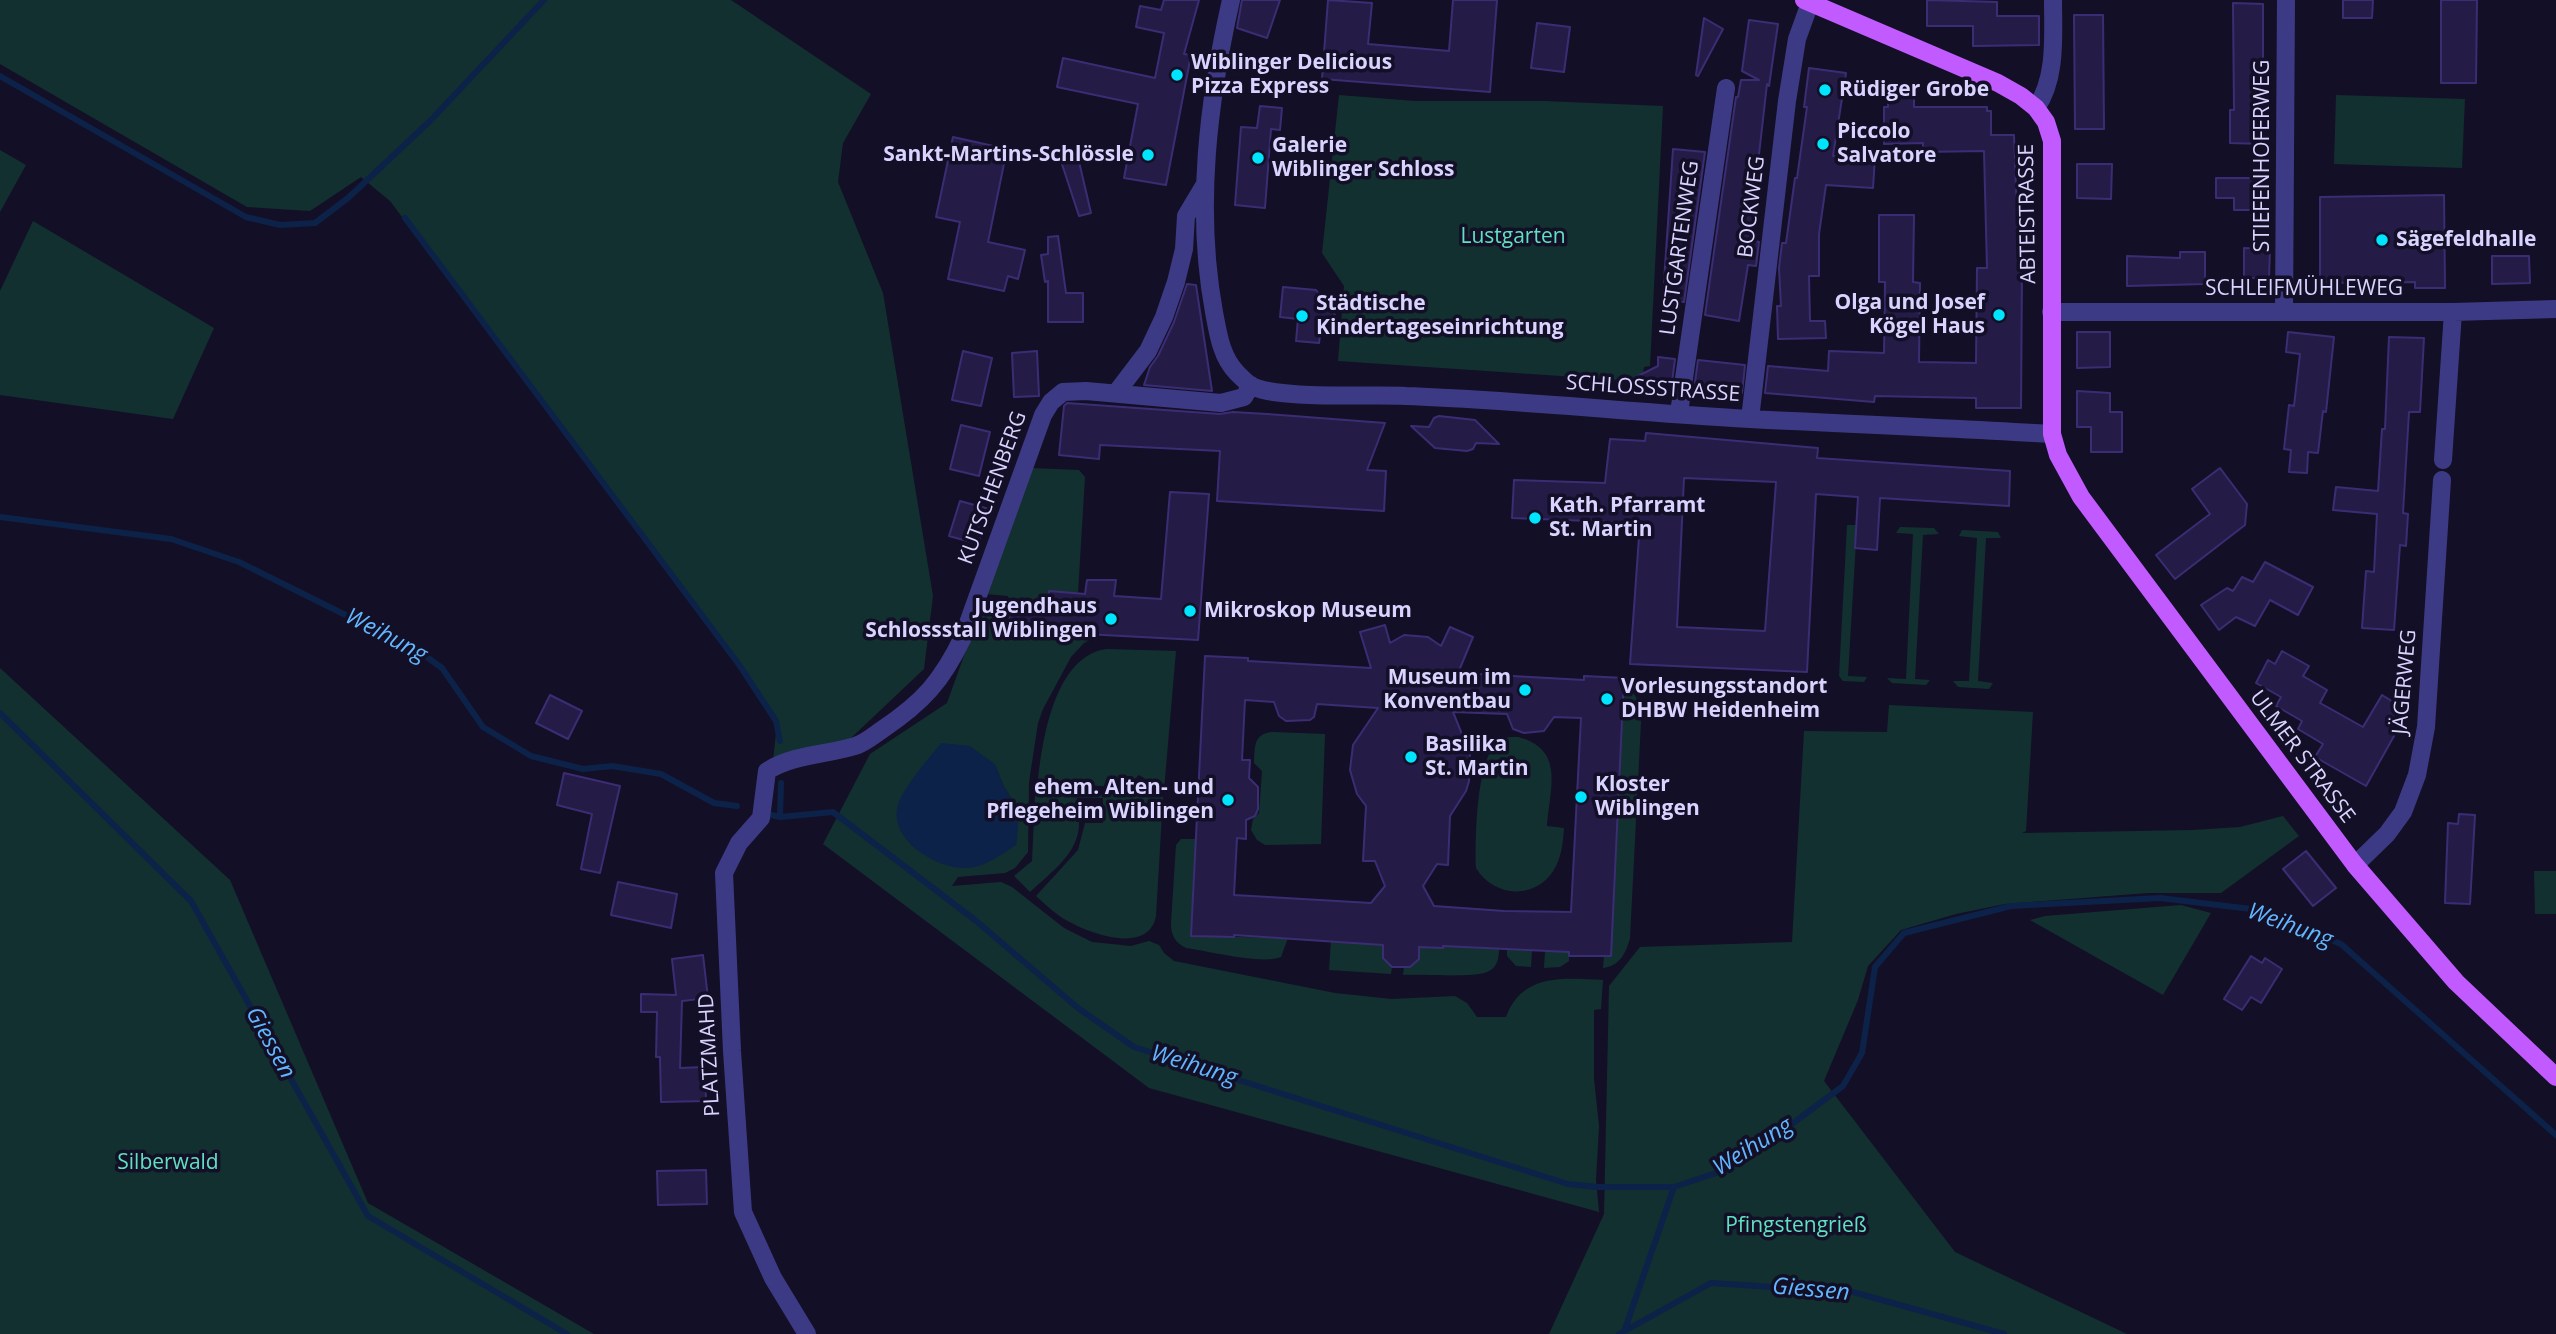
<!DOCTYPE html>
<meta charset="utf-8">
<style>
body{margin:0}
canvas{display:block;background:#130f26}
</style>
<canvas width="2556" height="1334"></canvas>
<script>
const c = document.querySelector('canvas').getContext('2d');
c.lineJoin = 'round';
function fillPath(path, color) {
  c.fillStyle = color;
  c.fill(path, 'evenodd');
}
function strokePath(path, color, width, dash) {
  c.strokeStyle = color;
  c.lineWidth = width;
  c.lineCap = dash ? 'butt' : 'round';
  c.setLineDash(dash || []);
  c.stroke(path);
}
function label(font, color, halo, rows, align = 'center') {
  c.font = font + ' "Open Sans",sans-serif';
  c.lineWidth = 7;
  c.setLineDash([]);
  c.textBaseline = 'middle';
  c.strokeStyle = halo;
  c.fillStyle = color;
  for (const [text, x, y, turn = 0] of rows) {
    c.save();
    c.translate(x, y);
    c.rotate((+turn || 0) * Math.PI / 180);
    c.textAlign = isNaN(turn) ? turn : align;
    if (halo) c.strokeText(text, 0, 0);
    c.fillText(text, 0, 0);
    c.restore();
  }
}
fillPath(new Path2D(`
 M0,0H731L871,94L843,143L838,182L883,293L933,596L924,669L851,738L773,761L777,724L740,666L390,201L361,177L310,211L247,207L0,64Z
 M1339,95L1415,101H1544L1663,106L1650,366L1644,367L1643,374L1635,381L1338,361L1344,286L1322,253Z
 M2336,95L2465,99L2462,168L2334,164Z
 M0,150L26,165L0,212Z
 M33,221L214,328L173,419L0,395V291Z
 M1031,468L1079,470L1085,477L1078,593L1050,591L1048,606L1010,603L1008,596L986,594Z
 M1847,525H1857L1848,676L1867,677L1864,682L1843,681L1839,676Z
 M1900,527L1934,528L1939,534L1923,535L1915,679L1930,680L1926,685L1892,683L1887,678L1906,679L1913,534L1896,533Z
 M1962,530L1998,532L2001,538H1986L1978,681L1993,683L1989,689L1958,687L1953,681H1969L1977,538L1959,536Z
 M979,614L1010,617V621L1022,622L1048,615L1047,632L1099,635L1084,643L1071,657L1043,709L1038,723L1029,782L1028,852L1015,868L1005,873L958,877L952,886L1001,882L1012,887L1064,928L1092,942L1131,946L1149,941L1159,945L1164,953L1174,961L1335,993L1392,999L1455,996L1467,1003L1477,1017H1506C1522,973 1564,978 1603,980L1601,1009L1594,1010V1079L1599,1126L1596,1180L1599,1212L1149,1088L823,844L870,754L947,703ZM995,764L1003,785L1017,807L1016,845Z
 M1107,649L1176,651L1164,790L1139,775L1129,784L1114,787L1038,781C1042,740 1055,655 1107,649Z
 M0,668L230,880L368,1203L594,1334H0Z
 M1624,678L1637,699L1641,722L1630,938C1626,953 1620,966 1603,968L1604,956H1611Z
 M1889,705L2033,712L2026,831L2022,833L2193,830L2240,827L2283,816L2299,836L2221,893H2148L2005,904L1956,914L1901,930L1868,966L1858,1000L1824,1081L1955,1252L2127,1334H1549L1604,1214L1609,986L1640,947L1792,942L1804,731L1887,732Z
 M1272,732L1325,734L1321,844L1265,845L1257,840L1251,830L1253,819L1259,813L1262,771L1254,763C1255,747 1253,734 1272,732Z
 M1518,737C1565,749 1550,788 1547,826L1564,828C1563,841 1562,854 1556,866C1539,900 1495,899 1476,868C1475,840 1476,761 1497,743C1503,737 1510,737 1518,737Z
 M1141,784L1163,797L1156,916C1148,957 1084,932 1061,917C1052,911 1044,903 1036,896L1078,850L1085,823H1103V798H1077L1076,822H1079C1080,853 1050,873 1030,892L1014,876L1032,861L1035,796L1132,793Z
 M1181,839H1196L1192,936L1288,938L1281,957C1262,965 1209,951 1186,948C1175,942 1171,936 1171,923L1176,845Z
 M2534,871H2556V914H2535Z
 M2181,905L2211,913L2163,995L2030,920L2045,916Z
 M1331,940L1383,945V958L1392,967L1391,974L1329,970Z
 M1443,946L1499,949C1499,959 1497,968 1487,972C1473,978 1421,974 1403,975L1404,967H1410L1419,959V947L1443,948Z
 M1507,949L1532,951L1531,967L1516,966L1507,956Z
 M1545,951L1569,952V961L1560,967L1544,968Z`), '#12302f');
fillPath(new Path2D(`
 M941,743L970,746L995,764L1003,785L1017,807L1018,827L1016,845C1001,855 983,869 963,868C934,867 888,839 898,805C904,786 929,758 941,743Z`), '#0c2248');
strokePath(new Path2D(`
 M0,76L246,217L280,225L315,223L348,198L430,121L544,0
 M405,218L740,666L776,721L780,741
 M0,517L171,539L239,562L420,652L442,668L483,727L531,756L583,769L612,766L661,774L714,803L737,806
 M0,713L191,901L368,1216L567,1334
 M767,814L780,817L833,812L975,920L1078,1008L1134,1047L1568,1184L1597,1187H1674L1719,1172L1777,1135L1843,1086L1862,1053L1875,967L1904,933L2011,906L2160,898L2251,909L2341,944L2556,1135
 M780,817L781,783
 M1625,1329L1674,1187
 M1619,1334L1711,1283L1853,1292L2004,1334`), '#0c2248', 6);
const building = new Path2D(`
 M1164,0H1199L1184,54L1191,55L1166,185L1124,178L1138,104L1057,87L1063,58L1155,78L1164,33L1136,27L1140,6L1161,10Z
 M1242,0H1280L1267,38L1237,28Z
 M1328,0L1372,3L1368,44L1449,51L1453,0H1497L1490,92L1322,79Z
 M1927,0L1997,2V16H2039V45L1973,46V26H1927Z
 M2343,0H2373L2372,18H2343Z
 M2441,0H2477L2476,83H2441Z
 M2233,3L2263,4V144L2230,143V110H2234Z
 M2074,15H2103L2104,129H2075Z
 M1704,18L1723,29L1698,76L1696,75Z
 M1749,20L1778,24L1769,86L1767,84L1757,172H1760L1751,240L1759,242L1756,266L1748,265L1739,321L1705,315L1736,97H1738L1741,80H1759L1742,71Z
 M1537,23L1570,27L1564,72L1531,68Z
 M1809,68L1846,73L1833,156L1875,157L1873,188L1826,185L1819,234V276H1809L1810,321H1825L1826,338L1778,339L1777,306H1781L1779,268L1782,243H1786L1795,178H1797L1807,107H1804Z
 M1888,89H1914V107H1987V111H1991V135H2014L2019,268H2022L2021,408H1976V398L1875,396L1874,402L1765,393L1768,366L1828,371L1829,351L1884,353L1885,282H1879V215H1914L1913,282L1920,283L1919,362L1976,363L1977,268H1987L1984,151L1923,152V143L1884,144V107H1888Z
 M1260,106L1282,108L1280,130L1271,129L1265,208L1235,205L1241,127L1257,128Z
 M953,137L1007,149L988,242L1025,250L1018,279L1008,276L1004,291L948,279L960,222L936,217Z
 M1057,149L1077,153L1091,213L1079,216Z
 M1673,149L1705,152L1684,302L1667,301V296H1663Z
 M2077,164H2112L2111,199L2077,198Z
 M2216,178H2262V210H2234V198H2216Z
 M2444,195L2445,288H2415V282L2320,283V197Z
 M1058,236L1066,293H1083V322H1048V281L1045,282L1041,255L1048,254V237Z
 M2244,248L2270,249L2269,278H2244Z
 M2180,252H2205V284L2127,286V256L2180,258Z
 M2492,256H2529L2530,283L2492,284Z
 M1187,284L1196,285L1212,391L1144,385L1150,367L1158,356L1174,322Z
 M1283,287L1316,290L1335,315L1334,329L1321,328L1319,343L1296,341L1298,319L1280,317Z
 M2077,332H2110V367L2077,368Z
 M2288,332L2334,337L2326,412L2323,411L2318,453L2308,452L2307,473L2289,472L2291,450L2284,449L2289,405L2294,406L2300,354L2286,352Z
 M2389,337L2424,338L2420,412H2409L2403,513L2408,514L2406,546L2400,545L2394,630L2362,628L2366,571L2374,572L2377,514L2333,510L2336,487L2378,491L2382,429H2385Z
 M963,351L992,358L981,406L952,400Z
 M1037,351L1039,396L1014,397L1012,353Z
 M1658,357L1675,359L1672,382L1630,380L1658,366Z
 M1698,360L1745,365L1742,393L1694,390Z
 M2077,391L2110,393V412H2122V452H2091V427H2077Z
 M1067,403L1220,414L1233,412L1267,414L1385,423L1367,470L1386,471L1384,511L1217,501L1220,451L1100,445L1099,459L1059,455L1064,406Z
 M1439,416L1475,420L1499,444L1476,443L1473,449L1467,451L1435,448L1411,426L1429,427L1434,418Z
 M961,425L990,432L979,476L950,469Z
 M1646,433L1818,448L1817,458L2010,471L2009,506L1880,498L1877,550L1855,548L1858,497L1816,494L1807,672L1630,664L1640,523L1512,518L1514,480L1605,483L1610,439L1645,441ZM1684,478L1776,482L1765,631L1677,627Z
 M2220,468L2247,504L2245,525L2175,579L2156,555L2210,514L2192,489Z
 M1170,492L1209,494L1198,640L1047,632V624L1009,621L1010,603L1048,605L1049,591L1085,594L1087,580H1116L1114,596L1161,599Z
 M960,501L989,509L978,544L949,536Z
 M2265,562L2313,587L2298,615L2270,600L2255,626L2236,617L2219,630L2201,605L2227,588L2233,591L2242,577L2253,582Z
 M1385,625L1390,643L1404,635L1428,637L1441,646L1450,627L1473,637L1458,673L1584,680V676L1624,678L1611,956H1569V952L1443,946V948L1419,947V959L1410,967H1392L1383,958V945L1234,935V937L1191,936L1205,656L1248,658V661L1371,668L1360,632ZM1245,700L1274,702L1279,716L1286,721L1310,720L1314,717L1317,704L1378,708L1353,745L1350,770L1357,794L1366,806L1363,861H1375L1385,886L1371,903L1234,895L1237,838L1246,839V820L1255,816L1258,809V787L1249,778L1250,760H1242ZM1453,712L1507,714L1513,729L1524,733L1544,731L1554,717L1581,718L1571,912L1504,911L1434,906L1423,886L1437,864L1448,865L1450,816L1466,791L1469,781L1470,754Z
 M2282,651L2309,666L2303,676L2327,690L2320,703L2363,727L2382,695L2408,711L2366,786L2315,757L2323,744L2298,729L2302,721L2276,706L2281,697L2256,683L2268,660L2275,664Z
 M550,695L582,711L568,739L536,723Z
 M564,773L620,786L600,873L581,869L592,814L557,805Z
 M2459,814L2475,815L2470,904L2445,903L2448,823L2458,824Z
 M2306,851L2336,888L2313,906L2283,869Z
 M618,882L677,894L671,928L611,915Z
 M703,955L708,998L682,1001L680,1068L705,1067L706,1101L661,1102L660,1057H656L657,1012H641V994L676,995L672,959Z
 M2251,956L2262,963L2265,958L2282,969L2261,1003L2251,997L2242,1010L2224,999Z
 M706,1170L707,1204L658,1205L657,1171Z`);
fillPath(building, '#241b47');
strokePath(building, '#3b2d73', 2);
strokePath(new Path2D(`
 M1231,0C1208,102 1195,208 1214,312C1218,333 1221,357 1237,373C1241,377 1246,382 1250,385C1274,400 1373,394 1406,396C1521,400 1636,413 1750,419C1851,424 1952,428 2052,434
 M2036,108C2057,78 2053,35 2053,0
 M2051,312H2453L2556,309
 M2284,312L2286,0
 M1116,393L1148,351L1164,317L1176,282L1184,249L1186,216L1204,186
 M1679,413L1726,88
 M1750,419L1787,101L1797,39L1810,3
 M2443,460L2453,312
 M2355,865L2387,834L2403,812L2417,775L2426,727L2442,480
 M807,1334L773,1278L743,1212L732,1051L724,873L739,843L761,818L767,771C794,754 826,755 855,746C865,743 874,735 883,729C923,702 942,681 963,637L1043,415L1051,402L1063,392L1086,391L1221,403L1244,397L1251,385`), '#3d3a85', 18);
strokePath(new Path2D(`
 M1804,0L1998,83L2021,96L2036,108L2046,122L2052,141V434L2058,455L2081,497L2355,865L2456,982L2556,1077`), '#c25bff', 18);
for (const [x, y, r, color] of [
 [1177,75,7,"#00e5ff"],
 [1825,90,7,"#00e5ff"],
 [1823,144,7,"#00e5ff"],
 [1148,155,7,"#00e5ff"],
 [1258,158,7,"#00e5ff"],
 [2382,240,7,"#00e5ff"],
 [1999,315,7,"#00e5ff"],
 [1302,316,7,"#00e5ff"],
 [1535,518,7,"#00e5ff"],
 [1190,611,7,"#00e5ff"],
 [1111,619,7,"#00e5ff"],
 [1525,690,7,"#00e5ff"],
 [1607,699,7,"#00e5ff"],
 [1411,757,7,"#00e5ff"],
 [1581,797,7,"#00e5ff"],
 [1228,800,7,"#00e5ff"]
]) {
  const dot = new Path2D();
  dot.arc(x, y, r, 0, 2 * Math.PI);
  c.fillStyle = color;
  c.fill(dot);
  strokePath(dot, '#130f26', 2.5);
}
label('bold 21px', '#d9d4ff', '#130f26', [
 ["Wiblinger Delicious",1191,63],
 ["Pizza Express",1191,87],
 ["Rüdiger Grobe",1839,90],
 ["Piccolo",1837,132],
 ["Salvatore",1837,156],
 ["Galerie",1272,146],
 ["Wiblinger Schloss",1272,170],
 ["Sankt-Martins-Schlössle",1134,155,"right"],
 ["Sägefeldhalle",2396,240],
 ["Olga und Josef",1985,303,"right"],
 ["Kögel Haus",1985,327,"right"],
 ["Städtische",1316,304],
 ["Kindertageseinrichtung",1316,328],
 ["Kath. Pfarramt",1549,506],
 ["St. Martin",1549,530],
 ["Jugendhaus",1097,607,"right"],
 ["Schlossstall Wiblingen",1097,631,"right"],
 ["Mikroskop Museum",1204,611],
 ["Museum im",1511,678,"right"],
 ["Konventbau",1511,702,"right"],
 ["Vorlesungsstandort",1621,687],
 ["DHBW Heidenheim",1621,711],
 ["Basilika",1425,745],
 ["St. Martin",1425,769],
 ["Kloster",1595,785],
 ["Wiblingen",1595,809],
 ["ehem. Alten- und",1214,788,"right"],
 ["Pflegeheim Wiblingen",1214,812,"right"]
], 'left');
label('21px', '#d9d4ff', '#130f26', [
 ["STIEFENHOFERWEG",2263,156,-90],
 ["BOCKWEG",1752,207,-83],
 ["ABTEISTRASSE",2028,214,-91],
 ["LUSTGARTENWEG",1680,248,-82],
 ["SCHLEIFMÜHLEWEG",2304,289],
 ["SCHLOSSSTRASSE",1653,389,4],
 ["KUTSCHENBERG",993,488,-70],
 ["JÄGERWEG",2405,682,-85],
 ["ULMER STRASSE",2302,757,53],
 ["PLATZMAHD",710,1055,-93]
]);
label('21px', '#5fe0c0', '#130f26', [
 ["Lustgarten",1513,237],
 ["Silberwald",168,1163],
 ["Pfingstengrieß",1796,1226]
]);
label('italic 23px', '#62b6ff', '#130f26', [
 ["Weihung",386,636,28],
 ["Weihung",2290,926,20],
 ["Giessen",270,1043,61],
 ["Weihung",1194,1066,17],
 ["Weihung",1753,1147,-32],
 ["Giessen",1811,1290,5]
]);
</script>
